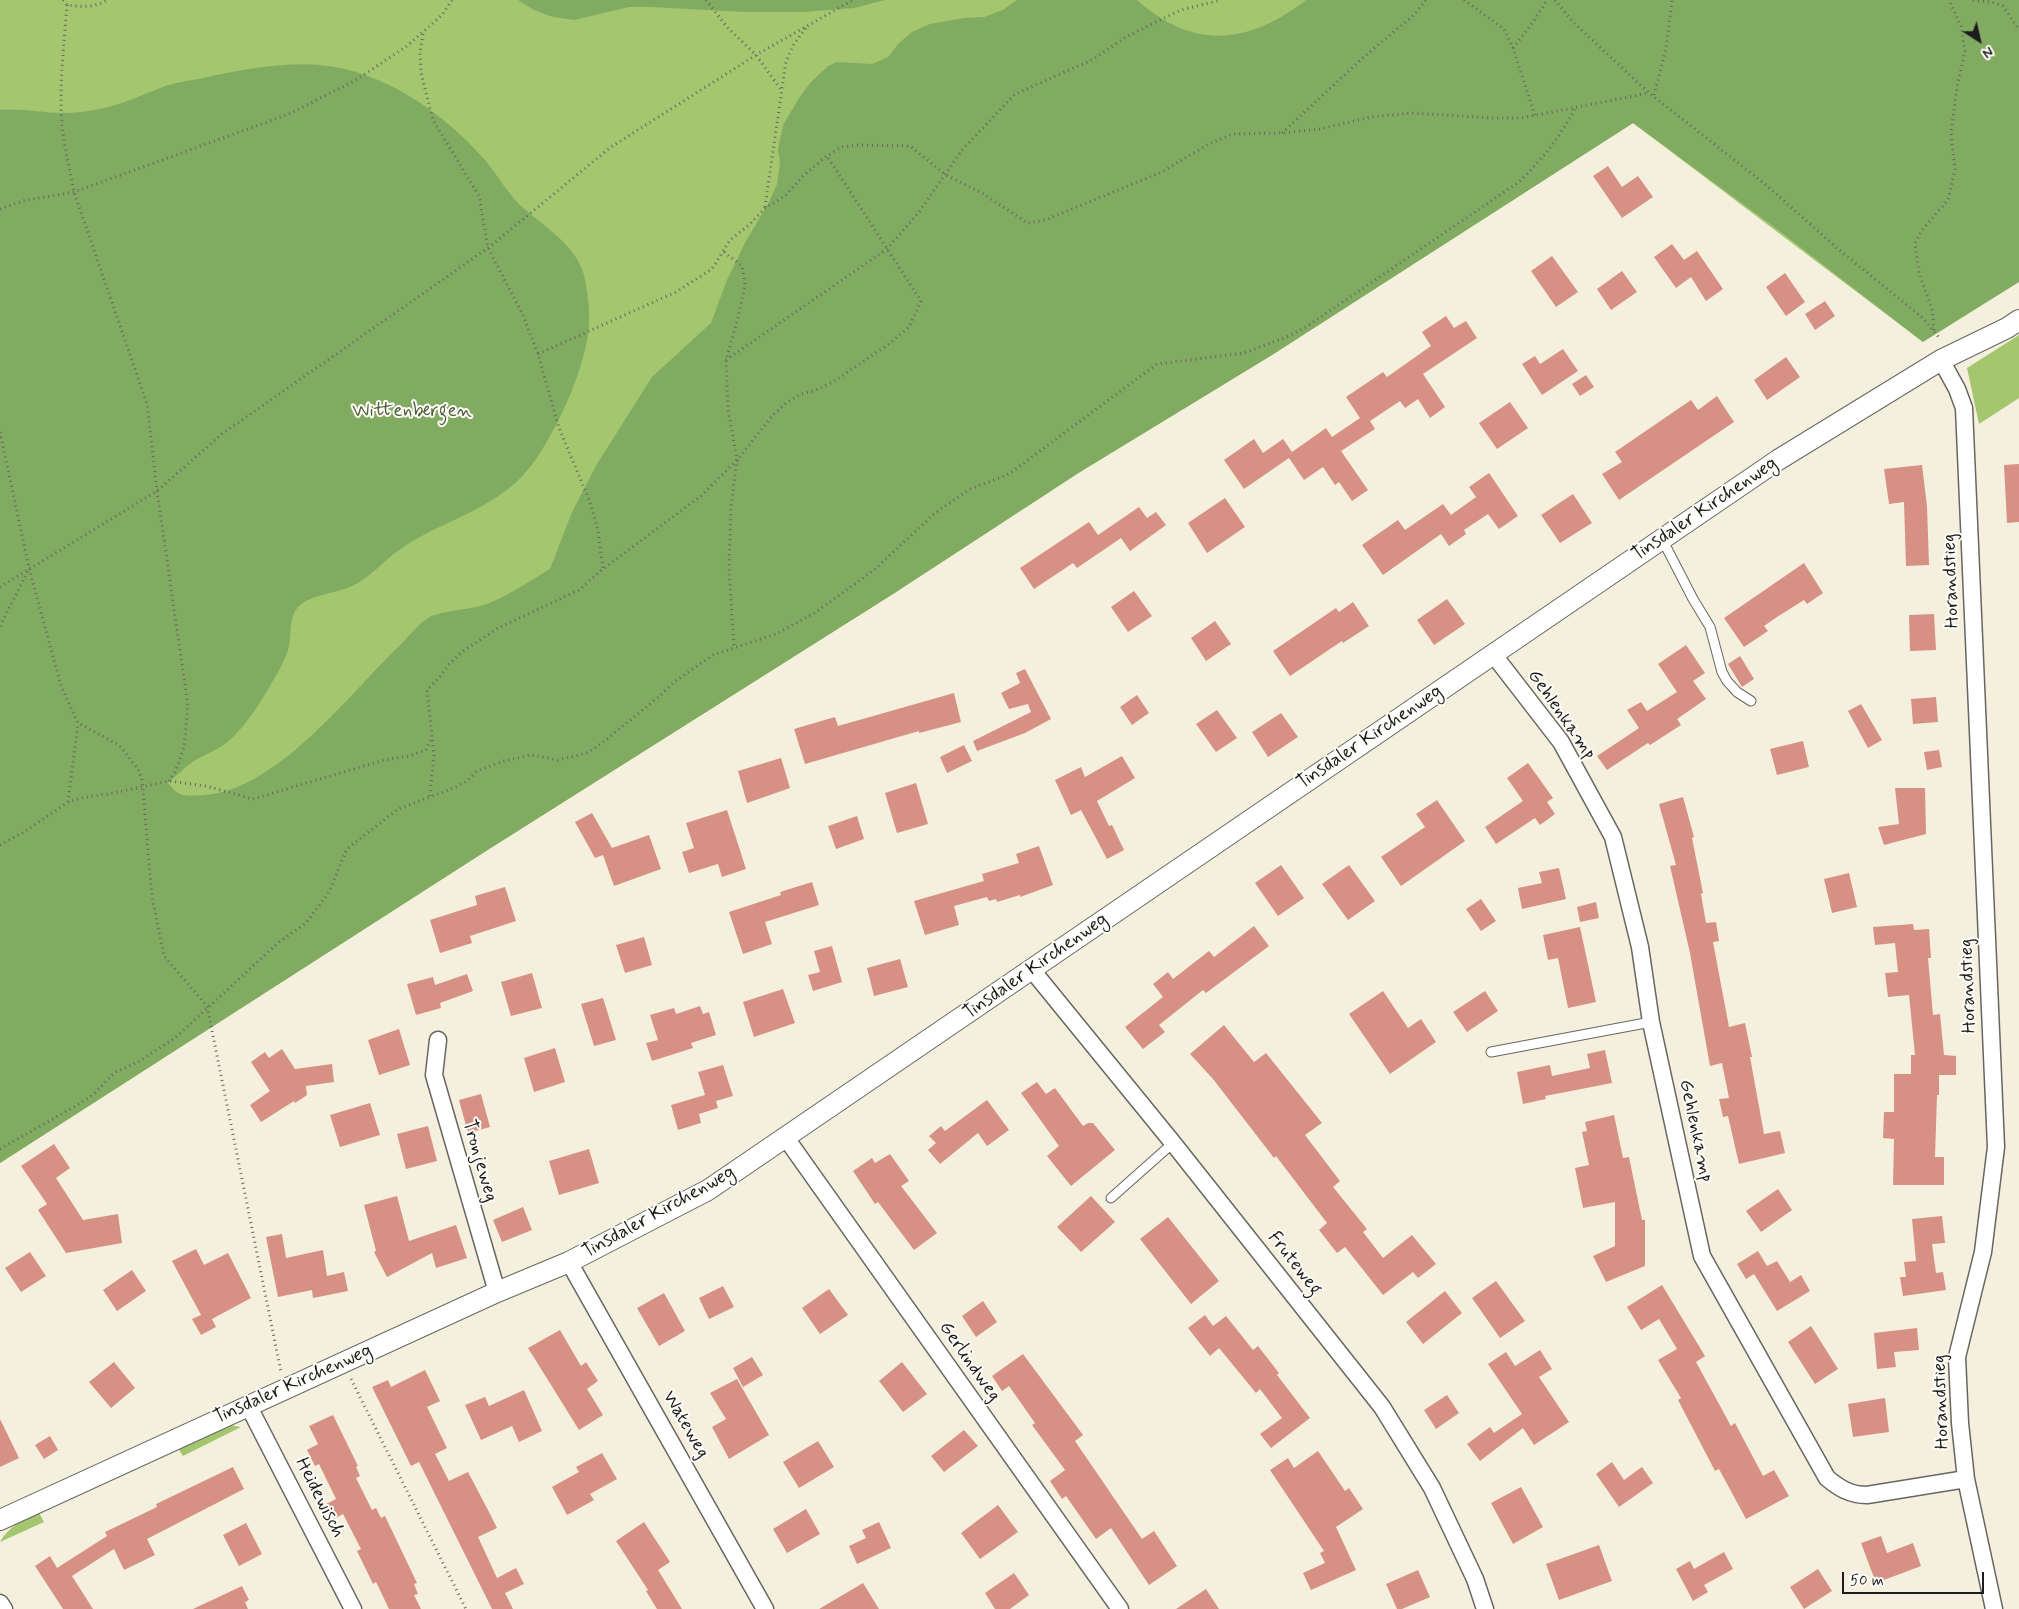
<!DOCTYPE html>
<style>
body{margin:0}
#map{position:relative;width:2019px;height:1609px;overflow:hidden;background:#f5f0de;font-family:Mynerve,sans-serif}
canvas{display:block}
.north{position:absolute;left:1954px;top:15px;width:50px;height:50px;-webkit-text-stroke:4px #fdfcf7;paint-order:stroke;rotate:145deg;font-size:14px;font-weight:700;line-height:20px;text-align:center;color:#1c1c1c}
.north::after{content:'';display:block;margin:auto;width:18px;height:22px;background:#1c1c1c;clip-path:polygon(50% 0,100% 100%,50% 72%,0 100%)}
.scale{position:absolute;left:1842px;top:1572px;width:142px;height:22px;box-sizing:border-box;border:2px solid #1c1c1c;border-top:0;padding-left:6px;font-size:15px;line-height:18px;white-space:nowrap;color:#1c1c1c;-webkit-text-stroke:4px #fdfcf7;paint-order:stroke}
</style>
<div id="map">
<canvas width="2019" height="1609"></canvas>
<div class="north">N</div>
<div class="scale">50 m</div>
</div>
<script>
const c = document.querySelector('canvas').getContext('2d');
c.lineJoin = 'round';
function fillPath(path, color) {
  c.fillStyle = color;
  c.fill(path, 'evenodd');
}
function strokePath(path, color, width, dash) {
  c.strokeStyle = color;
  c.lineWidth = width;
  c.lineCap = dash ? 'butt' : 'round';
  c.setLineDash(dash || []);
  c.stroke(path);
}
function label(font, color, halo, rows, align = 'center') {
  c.font = font + ' Mynerve,sans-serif';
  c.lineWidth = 4;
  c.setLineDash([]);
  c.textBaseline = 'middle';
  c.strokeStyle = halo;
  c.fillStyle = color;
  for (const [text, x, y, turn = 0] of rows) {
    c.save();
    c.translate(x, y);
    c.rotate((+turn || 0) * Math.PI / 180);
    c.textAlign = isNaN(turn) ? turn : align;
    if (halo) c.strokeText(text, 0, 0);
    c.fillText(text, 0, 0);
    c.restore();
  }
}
fillPath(new Path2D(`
 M0,0H2019L1923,342L1633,123L1272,355L1080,472L893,594L486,851L0,1163Z
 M2019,335V398L1979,424L1967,368Z
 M229,1425L241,1427L183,1456L179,1450L181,1447Z
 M38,1511L44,1522L0,1542C8,1527 24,1519 38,1511Z`), '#a3c66f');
fillPath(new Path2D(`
 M518,0H885L854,8L802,12H744L651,7H629L574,20L553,17L534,10Z
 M1017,0H1137C1193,50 1248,45 1306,0H2019V282L1923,342L1777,229L1633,123L1272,355L1080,472L893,594L486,851L0,1163V110C21,108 42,113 62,113C76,113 91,111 104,108C124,104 143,94 163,87C176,82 190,81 203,78C241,70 282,62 320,65C383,70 445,114 485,160C497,174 506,191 519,204C541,225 576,244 584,275C587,290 590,308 589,324C587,364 559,426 536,459C503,508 451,516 405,546C387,557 374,574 356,584C339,594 312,593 298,607C287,620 293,638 287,653C283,664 277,674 271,684C259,705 244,729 225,744C215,751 204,755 194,761C185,767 176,776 168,783C179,798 186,796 204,795C275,791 348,696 396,649C405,641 418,624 428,618C441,610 472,610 487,604C509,595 530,581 550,569L572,512L597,464L652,377L711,323L727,280L745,243L769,202L777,184L780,163L778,149L783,125L799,98L811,82L828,66L837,62L872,64L888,57L899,43L912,32L930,24L964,18L984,17L1003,10Z`), '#82ab62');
fillPath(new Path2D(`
 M1608,166L1622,187L1638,176L1653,197L1622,218L1593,176Z
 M1672,244L1684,260L1697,251L1723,289L1706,301L1691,277L1676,288L1654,257Z
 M1552,256L1578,292L1556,307L1531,271Z
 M1622,271L1637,292L1611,310L1597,289Z
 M1785,273L1805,302L1786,316L1766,287Z
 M1825,301L1835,316L1815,330L1805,314Z
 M1446,316L1454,328L1466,321L1477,338L1423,374L1445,407L1430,418L1418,399L1405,408L1400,401L1370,421L1375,429L1341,451L1368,490L1352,501L1339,482L1335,485L1323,467L1304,480L1289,458L1244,489L1224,460L1254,439L1263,453L1283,439L1292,452L1326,428L1332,437L1360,418L1346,397L1383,372L1387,377L1431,346L1422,332Z
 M1563,349L1578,371L1542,395L1522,364L1535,356L1540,364Z
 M1786,357L1800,377L1767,400L1754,380Z
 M1586,375L1594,387L1580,396L1572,384Z
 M1717,396L1734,422L1619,500L1602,474L1622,462L1615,452L1691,400L1698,410Z
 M1510,402L1528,428L1497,449L1479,423Z
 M2019,464V522L2007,523L2004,465Z
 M1922,465L1927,506L1929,565L1906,566L1904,502L1889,504L1884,469Z
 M1489,473L1518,516L1499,529L1488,514L1464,530L1466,534L1449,546L1441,534L1383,575L1362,545L1398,520L1405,530L1443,504L1451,515L1476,497L1469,487Z
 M1573,494L1592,523L1560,543L1541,515Z
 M1225,498L1245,527L1207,553L1188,523Z
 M1139,507L1147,518L1156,512L1166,525L1130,551L1121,538L1077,568L1073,563L1034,589L1020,568L1089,522L1098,535Z
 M1804,563L1823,593L1807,604L1804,600L1777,617L1764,626L1768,631L1744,647L1724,618Z
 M1134,591L1152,616L1128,632L1111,607Z
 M1447,599L1465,624L1434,645L1417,620Z
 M1353,602L1369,626L1343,643L1342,641L1290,676L1273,651L1336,608L1339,612Z
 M1934,614L1936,650L1910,651L1909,615Z
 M1215,621L1231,644L1206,661L1191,638Z
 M1686,645L1705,673L1693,681L1706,699L1677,719L1681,725L1650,745L1648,743L1607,770L1597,756L1639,728L1627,710L1641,702L1647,711L1677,692L1658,664Z
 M1740,656L1754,679L1742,687L1728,664Z
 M1025,669L1051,719L1025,733L977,751L973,741L1031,712L1028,704L1009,709L1001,693L1020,683L1016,673Z
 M954,693L961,722L919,733V731L805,764L794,729L835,717L838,726Z
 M1137,695L1149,713L1132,725L1120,707Z
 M1936,697L1938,722L1913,724L1911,699Z
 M1861,704L1882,740L1868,748L1848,711Z
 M1217,710L1237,738L1216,752L1196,724Z
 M1281,713L1298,737L1268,757L1252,732Z
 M1803,741L1809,767L1777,775L1770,749Z
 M964,745L972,761L947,773L940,757Z
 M1939,750L1942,767L1927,770L1924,752Z
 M1122,756L1135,778L1097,801L1109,826L1112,825L1124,850L1107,859L1081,810L1071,815L1055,780L1081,767L1085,777Z
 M781,758L790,788L747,803L738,771Z
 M1528,763L1553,798L1547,802L1555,814L1540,825L1535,818L1496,844L1485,827L1523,801L1507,778Z
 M916,783L928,824L897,833L885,793Z
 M1895,788H1925L1926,834L1884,845L1878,827L1899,824Z
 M1683,797L1694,837L1692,838L1703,893L1701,894L1706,923L1716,922L1719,941L1713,942L1729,1027L1745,1023L1752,1057H1750L1764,1134L1780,1131L1785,1153L1739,1164L1728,1116L1723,1117L1719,1099L1729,1098L1722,1063L1710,1066L1690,953L1670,866L1676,865L1659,804Z
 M1437,800L1465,841L1401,886L1381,857L1425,827L1416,814Z
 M727,810L746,869L722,877L718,864L689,873L682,852L694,848L686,823Z
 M592,813L612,848L649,835L661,869L614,886L603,855L595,858L575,822Z
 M857,816L864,839L836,849L828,826Z
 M1039,846L1053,885L1020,897V895L997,902L996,899L989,901L987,897L954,906L959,925L925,935L914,901L984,881L982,874L1019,863L1016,854Z
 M1281,865L1304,898L1278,916L1255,883Z
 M1349,865L1375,901L1348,920L1322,884Z
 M1559,868L1566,899L1522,909L1518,888L1542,883L1539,872Z
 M1849,873L1857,907L1832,913L1824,879Z
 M812,882L819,905L765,922L772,944L743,954L729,912L781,895L780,892Z
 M505,887L516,921L470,936L472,943L440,953L430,920L477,905L475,896Z
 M1481,899L1496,921L1481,931L1466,909Z
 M1596,902L1599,918L1580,922L1577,907Z
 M1913,924L1914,930L1929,929L1931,958H1928L1933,1015L1940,1014L1944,1055L1956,1056V1075H1939V1095H1937L1935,1157H1944V1185H1893L1894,1139L1883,1138L1884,1112H1894V1074H1911V1055H1915L1909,995L1888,997L1885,973L1898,972L1895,943L1875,945L1873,927Z
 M1254,926L1269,946L1206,993L1203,990L1159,1025L1165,1032L1143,1049L1125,1027L1163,997L1153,984L1168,972L1173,979L1209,951L1214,957Z
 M1580,927L1596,1002L1568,1008L1558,958L1548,960L1543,935Z
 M644,937L652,965L625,973L616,945Z
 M832,946L842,982L813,991L808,975L820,972L814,951Z
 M900,959L908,987L874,996L867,968Z
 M532,973L542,1008L511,1016L501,982Z
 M467,974L473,991L440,1003L441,1008L416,1015L407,984L433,977L435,985Z
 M783,989L795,1023L754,1037L743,1002Z
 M1383,991L1408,1028L1421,1019L1436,1042L1390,1074L1349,1014Z
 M1485,991L1498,1011L1467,1032L1453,1012Z
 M603,998L616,1040L594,1046L581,1004Z
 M700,1006L703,1014L709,1012L716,1035L691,1043L693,1048L652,1061L646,1043L658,1040L650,1015L674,1008L676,1014Z
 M1224,1025L1254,1062L1266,1053L1322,1123L1305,1135L1340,1181L1333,1187L1367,1229L1363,1232L1383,1258L1412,1235L1436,1264L1418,1278L1413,1272L1383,1295L1345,1247L1337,1253L1319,1230L1327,1223L1276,1156L1274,1158L1213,1079L1190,1054Z
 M399,1029L410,1065L379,1075L368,1040Z
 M555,1048L565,1082L534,1092L524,1058Z
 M282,1049L295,1069L332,1064L334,1082L306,1086L307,1095L295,1103L294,1101L261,1122L250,1105L270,1091L251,1062L265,1052L269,1058Z
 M1605,1050L1612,1083L1545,1096L1546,1099L1523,1104L1517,1072L1550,1065L1552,1076L1590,1068L1587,1054Z
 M723,1065L733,1096L716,1101L718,1108L699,1114L701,1123L678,1130L671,1105L705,1095L698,1072Z
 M1037,1082L1046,1094L1055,1088L1083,1126L1088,1123H1093L1115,1150L1071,1186L1047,1156L1059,1146L1021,1093Z
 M481,1094L490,1127L468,1133L459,1100Z
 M987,1100L1009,1130L987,1146L978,1133L940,1164L928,1150L936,1143L929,1136L941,1126L945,1131Z
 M370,1103L380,1135L340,1147L330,1115Z
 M1614,1115L1623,1158L1629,1157L1642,1220H1645V1266L1606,1282L1593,1256L1615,1246V1202L1583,1208L1575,1168L1589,1165L1582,1132L1587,1131L1585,1122Z
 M428,1126L437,1161L406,1169L397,1134Z
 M54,1144L70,1168L56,1178L83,1220L118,1214L122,1243L66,1253L38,1210L47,1204L21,1166Z
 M589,1149L599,1183L559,1195L549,1161Z
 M890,1154L909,1181L901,1186L937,1233L914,1250L878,1202L875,1204L853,1171L872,1158L875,1163Z
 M1778,1189L1792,1210L1761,1232L1746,1211Z
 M397,1196L409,1241L456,1225L467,1258L436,1268L432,1253L387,1277L374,1252L376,1251L364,1205Z
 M1091,1196L1115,1222L1081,1252L1057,1227Z
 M523,1207L532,1230L502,1242L493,1220Z
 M1942,1216L1945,1243L1932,1244L1936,1273L1943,1272L1946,1290L1903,1296L1900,1277H1906L1904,1262L1916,1261L1912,1219Z
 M1168,1217L1219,1281L1191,1304L1140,1239Z
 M282,1234L286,1258L323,1250L327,1276L344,1272L348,1291L313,1298L312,1290L278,1297L266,1237Z
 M196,1249L204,1265L228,1253L251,1298L212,1319L216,1327L201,1335L192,1319L201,1315L172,1261Z
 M1758,1251L1767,1266L1777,1261L1790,1282L1801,1275L1810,1291L1777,1311L1754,1274L1746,1279L1737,1264Z
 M30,1252L46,1276L21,1292L5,1268Z
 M132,1270L146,1291L117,1311L103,1290Z
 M1496,1281L1525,1321L1500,1338L1472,1298Z
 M1662,1285L1705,1356L1696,1362L1731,1426L1735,1423L1763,1476L1774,1470L1789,1496L1746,1519L1719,1469L1715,1471L1678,1400L1681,1398L1658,1360L1677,1349L1659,1319L1641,1330L1627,1307Z
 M723,1286L734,1307L709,1319L699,1298Z
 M829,1289L848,1315L820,1334L802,1308Z
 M1445,1291L1462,1313L1423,1344L1406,1322Z
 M664,1293L685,1331L659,1346L637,1308Z
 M983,1301L997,1322L976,1337L962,1316Z
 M1205,1315L1213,1326L1226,1316L1253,1350L1258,1346L1279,1373L1277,1375L1310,1418L1271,1448L1260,1434L1282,1418L1260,1389L1256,1393L1219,1348L1210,1356L1188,1328Z
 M1811,1326L1838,1369L1815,1384L1788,1342Z
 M1917,1328L1919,1350L1894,1352L1896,1367L1877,1369L1874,1333Z
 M560,1330L581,1366L586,1362L598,1381L587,1389L603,1415L579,1430L528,1348Z
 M1540,1350L1552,1369L1539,1377L1569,1422L1534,1445L1523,1428L1480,1461L1467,1444L1490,1427L1494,1433L1522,1414L1488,1364L1506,1352L1515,1366Z
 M1023,1354L1083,1435L1075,1441L1142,1539L1154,1531L1177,1566L1149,1585L1111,1528L1096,1539L1066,1496L1062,1499L1050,1481L1065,1470L1032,1425L1035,1423L1009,1386L1002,1391L992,1376Z
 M752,1357L763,1375L743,1387L733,1368Z
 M114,1362L135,1388L111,1408L89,1382Z
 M902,1362L927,1394L903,1412L879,1381Z
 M425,1370L440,1401L427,1407L447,1448L435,1454L449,1481L468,1472L489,1512L497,1528L478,1537L497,1578L516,1568L524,1584L505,1593L513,1609H492L419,1462L411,1466L372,1387L388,1380L391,1387Z
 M737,1379L769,1435L729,1459L712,1427L726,1419L710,1393Z
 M524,1390L542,1431L519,1442L512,1426L481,1440L465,1405L485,1397L489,1406Z
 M1447,1395L1459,1413L1436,1429L1424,1410Z
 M1885,1398L1889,1432L1853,1437L1848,1404Z
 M333,1415L358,1466L356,1467L360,1476L356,1478L372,1510L376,1508L381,1518L385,1516L417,1583L414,1584L418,1594L414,1595L421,1609H389L376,1582L373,1584L357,1551L361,1549L343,1514L334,1519L326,1504L336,1499L319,1464L315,1466L307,1450L318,1444L309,1426Z
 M0,1419L19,1458L0,1467Z
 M964,1430L978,1446L944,1472L931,1456Z
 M50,1436L58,1450L44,1459L35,1445Z
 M818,1441L834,1467L799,1488L783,1462Z
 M1318,1451L1345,1491L1349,1488L1363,1509L1336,1527L1356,1570L1311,1590L1303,1573L1325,1563L1320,1553L1324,1551L1270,1470L1288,1458L1294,1468Z
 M602,1453L617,1479L590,1494L594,1500L567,1515L552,1487L579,1472L576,1467Z
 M1612,1462L1624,1480L1642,1467L1653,1483L1619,1507L1596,1474Z
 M233,1467L244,1489L147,1539L155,1555L124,1570L114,1549L72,1576L93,1609H63L35,1566L50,1556L57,1568L107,1536L105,1532L157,1507L156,1504Z
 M1521,1487L1543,1527L1513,1544L1491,1503Z
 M998,1505L1018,1532L980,1559L961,1533Z
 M806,1509L820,1534L787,1553L773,1529Z
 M644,1522L670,1562L658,1570L682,1609H657L646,1591L648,1590L616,1541Z
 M879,1522L891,1548L857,1564L849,1546L866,1538L862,1530Z
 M246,1523L262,1554L239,1566L223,1535Z
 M1881,1536L1887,1553L1913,1543L1921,1566L1876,1583L1861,1543Z
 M1599,1545L1612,1581L1559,1600L1546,1564Z
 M1724,1552L1733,1569L1704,1585L1708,1592L1693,1601L1676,1569L1690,1561L1694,1569Z
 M1818,1569L1832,1591L1804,1609L1790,1587Z
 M1418,1570L1430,1597L1402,1609H1397L1386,1584Z
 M1014,1573L1029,1595L1010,1609H995L985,1593Z
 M863,1583L879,1609H819Z
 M242,1586L249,1600L245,1602L248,1609H193Z
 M1206,1589L1219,1609H1176Z`), '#d79184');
const service = new Path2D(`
 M1662,539L1693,599L1710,627L1722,672L1727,681L1737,692L1751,701
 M1491,1052L1651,1022
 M1111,1198L1173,1143`);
const minor = new Path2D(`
 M1941,360L1957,389L1964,408L1996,1147L1983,1252L1957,1357L1960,1423L1966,1479L1994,1609
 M1493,654L1561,742L1613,837L1640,947L1651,1022L1702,1256L1827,1478C1839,1488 1850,1495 1867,1495L1966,1479
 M1032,970L1173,1143L1382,1407L1432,1488L1475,1579L1485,1609
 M438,1040L434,1075L497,1292
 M786,1138L1120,1609
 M569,1262L765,1609
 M248,1405L353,1609
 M0,1603L4,1609`);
const tertiary = new Path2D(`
 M0,1520L497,1292L569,1262L708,1190L1778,460L1941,360L2007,328L2019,320`);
strokePath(service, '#686660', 11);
strokePath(minor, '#686660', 19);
strokePath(tertiary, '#686660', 22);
strokePath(new Path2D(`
 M63,0L67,5C80,7 95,8 107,0
 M706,0L727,27L756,55L782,91
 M1464,0L1504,29L1513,48L1535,116
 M1555,0L1573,22L1649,93L1765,184L1838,249L1924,319L1940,339
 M1973,0L1991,2L2003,6L2019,30
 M67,5C64,44 59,84 62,124C64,147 70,170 74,192L147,404L157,491L188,706L184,747L176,770L169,781
 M423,34L420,52L421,73L433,120L479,196L488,248L522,313L538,354L559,428L590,502L598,531L603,569
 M1513,48L1533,22L1547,0
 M1654,95L1666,49L1672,0
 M1282,133L1366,55L1414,15L1426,0
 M765,207L786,61L794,44L806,28
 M0,209L22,201L74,192L289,114L356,80L407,46L442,15L452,0
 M724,252L742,266L745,285L737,322L726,360L728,409L737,460L731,506L729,568L734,648
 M1934,330L1932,309L1919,273L1915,243L1922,230L1948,200L1955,169L1951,134L1957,87L1965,52L1961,26L1949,0
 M538,354L676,292L712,269L730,240L749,225L765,208L785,196L804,175L827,156L841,147L858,145L910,146L946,175L980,192L1028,223L1045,220L1162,172L1207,145L1232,134L1282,133L1320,129L1371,117L1412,113L1493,118H1521L1649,93
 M726,360L887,249L919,212L962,150L1015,94L1092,60L1126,37L1166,17L1181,10L1221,0
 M0,432L29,568L61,686L78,723L119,745L138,769L142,779L152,897L164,956L207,1006L281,1372
 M0,587L157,491L222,434L488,248L611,147L756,55L853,0
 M0,626L29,569
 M430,796L434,755L427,690L439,678L449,664L463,651L498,628L579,590L603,569L701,496L737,460L774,414L786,403L801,394L814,391L833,382L889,344L909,327L921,301L827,156
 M68,802L78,723
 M0,845L24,832L68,802L81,798L114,793L169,781L206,786L253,799L384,760L409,756L426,750L431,740
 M0,1149L74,1107L94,1094L115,1072L138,1062L175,1038L279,942L306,923L328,894L347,849L398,809L456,787L467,781L477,771L504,761L531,755L558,760L587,753L602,743L661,695L673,683L713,655L776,634L816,612L874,570L935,513L970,489L1009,474L1157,364L1244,353L1289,336L1306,327L1519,182C1544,157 1559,139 1575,108
 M351,1379L466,1609`), '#686660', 3, [1, 4]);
strokePath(service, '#fff', 9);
strokePath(minor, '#fff', 16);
strokePath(tertiary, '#fff', 20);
label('19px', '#52603d', '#fdfcf7', [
 ["Wittenbergen",412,412]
]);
label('19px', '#1c1c1c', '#fdfcf7', [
 ["Tinsdaler Kirchenweg",1705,510,-34],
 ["Horandstieg",1952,581,-92],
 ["Gehlenkamp",1561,715,55],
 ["Tinsdaler Kirchenweg",1370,738,-34],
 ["Tinsdaler Kirchenweg",1036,967,-35],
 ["Horandstieg",1969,986,-92],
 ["Gehlenkamp",1695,1131,78],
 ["Tronjeweg",479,1161,74],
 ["Tinsdaler Kirchenweg",659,1213,-29],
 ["Fruteweg",1294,1264,52],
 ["Gerlindweg",969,1362,55],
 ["Tinsdaler Kirchenweg",293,1385,-24],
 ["Horandstieg",1942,1402,-92],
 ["Wateweg",685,1425,60],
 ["Heidewisch",319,1498,63]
]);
</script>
